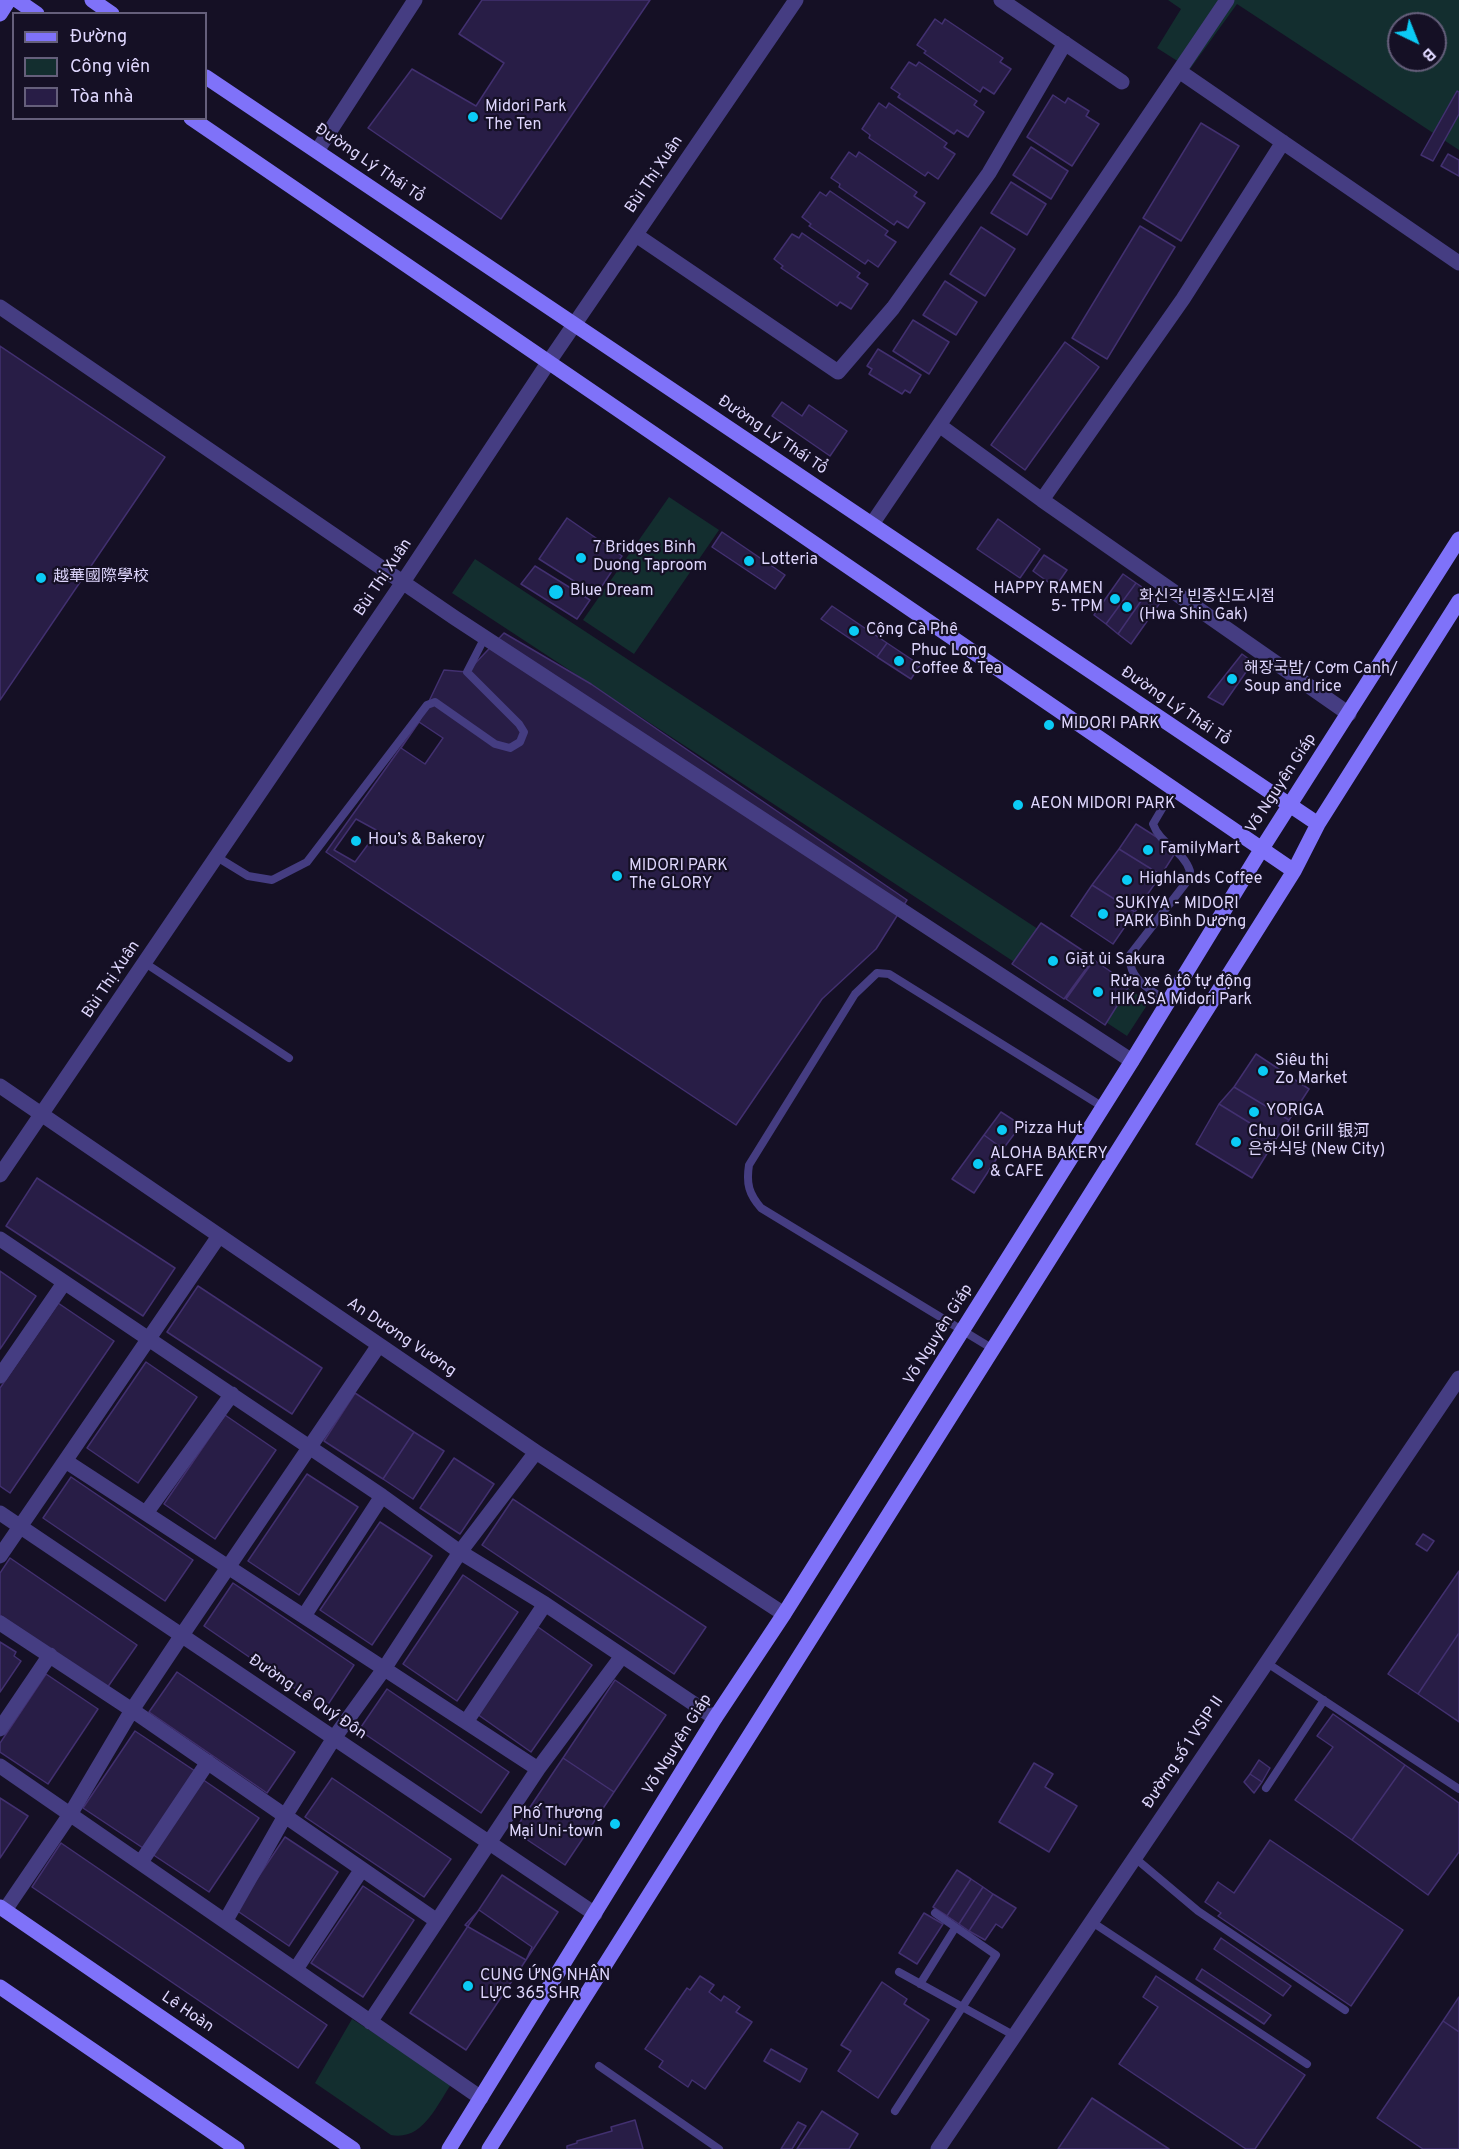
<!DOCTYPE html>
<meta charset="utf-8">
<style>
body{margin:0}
#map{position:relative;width:1459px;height:2149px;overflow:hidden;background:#151025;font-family:Overpass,sans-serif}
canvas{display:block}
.legend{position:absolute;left:12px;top:12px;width:195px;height:108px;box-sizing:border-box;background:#151025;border:2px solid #655f7b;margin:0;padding:8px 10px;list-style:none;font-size:18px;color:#ded6fd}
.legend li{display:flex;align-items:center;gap:12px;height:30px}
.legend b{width:30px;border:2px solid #655f7b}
.north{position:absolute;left:1387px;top:12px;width:60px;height:60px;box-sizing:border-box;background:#151025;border:2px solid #655f7b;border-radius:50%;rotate:137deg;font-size:16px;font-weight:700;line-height:24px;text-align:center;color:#ded6fd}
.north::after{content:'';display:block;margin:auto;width:21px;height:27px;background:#0bcbf5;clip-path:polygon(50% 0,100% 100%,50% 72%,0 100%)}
</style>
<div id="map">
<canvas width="1459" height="2149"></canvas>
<ul class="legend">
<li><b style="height:8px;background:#7f72f9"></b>Đường</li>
<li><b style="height:16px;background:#132e2f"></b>Công viên</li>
<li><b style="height:16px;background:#281d46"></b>Tòa nhà</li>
</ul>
<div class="north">B</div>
</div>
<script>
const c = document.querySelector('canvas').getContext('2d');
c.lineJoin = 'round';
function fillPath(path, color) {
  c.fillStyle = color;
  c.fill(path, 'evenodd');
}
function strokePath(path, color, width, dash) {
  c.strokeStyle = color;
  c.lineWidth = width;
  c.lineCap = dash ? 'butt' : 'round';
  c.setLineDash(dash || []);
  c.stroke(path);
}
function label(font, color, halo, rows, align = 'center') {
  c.font = font + ' Overpass,"Noto Sans SC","Noto Sans KR",sans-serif';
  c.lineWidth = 4.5;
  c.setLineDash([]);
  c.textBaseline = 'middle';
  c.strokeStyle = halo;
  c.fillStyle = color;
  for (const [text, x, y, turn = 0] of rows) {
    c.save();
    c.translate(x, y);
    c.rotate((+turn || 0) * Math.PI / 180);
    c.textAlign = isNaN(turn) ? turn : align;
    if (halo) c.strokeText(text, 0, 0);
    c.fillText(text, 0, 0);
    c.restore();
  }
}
fillPath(new Path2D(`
 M1168,0H1459V150L1237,4L1190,69L1157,48L1181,9ZM1399,24H1435V60H1399Z
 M669,497L719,530L634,654L583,620Z
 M475,559L1149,1002L1127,1036L452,593Z
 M352,2019L452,2083C436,2106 423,2141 391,2135L315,2083Z`), '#132e2f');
const building = new Path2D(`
 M482,0H650L501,219L368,128L412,69L476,106L504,63L459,34Z
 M935,19L942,24L945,19L1003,58L1000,62L1011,69L994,94L983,87L980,92L924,53L926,51L917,45Z
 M909,62L916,66L919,62L977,101L974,105L984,112L968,137L957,130L954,134L898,97L900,94L891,88Z
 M1457,91L1459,92V114L1433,161L1421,155Z
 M1053,95L1065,103L1068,98L1089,111L1086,116L1099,124L1072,166L1027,137Z
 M879,103L886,108L889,103L947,143L944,147L955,154L938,179L928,172L925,176L869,138L870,135L862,129Z
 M1201,123L1239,146L1181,241L1143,218Z
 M1031,147L1068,171L1051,199L1013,175Z
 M849,152L856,157L859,152L917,192L914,196L925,203L908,228L897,221L894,225L839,187L840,184L831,178Z
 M1448,154L1459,160V176L1441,166Z
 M1011,182L1046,204L1027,235L991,213Z
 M830,191L888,231L885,235L896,242L878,267L868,260L865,264L809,226L811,224L802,217L820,192L826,196Z
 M1140,226L1175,247L1107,359L1072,338Z
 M981,227L1015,249L985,296L950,274Z
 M802,233L860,273L857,277L868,284L851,309L840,302L837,306L781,268L783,266L774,259L792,234L799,238Z
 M945,281L977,302L956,335L923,315Z
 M913,320L949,342L929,374L893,351Z
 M1065,342L1099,367L1025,470L991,445Z
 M0,346L165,457L0,700Z
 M878,349L921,375L910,393L905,390L902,394L869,374L872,369L867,366Z
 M782,402L802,416L809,405L847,431L830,456L772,416Z
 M567,518L622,556L596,595L539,559Z
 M998,519L1040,549L1020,578L977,549Z
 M722,532L785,575L775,589L712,547Z
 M1044,555L1067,570L1055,587L1033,571Z
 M535,566L590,600L577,619L521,584Z
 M1123,574L1136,583L1106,624L1094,615Z
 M1136,583L1148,591L1118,634L1106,624Z
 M1148,591L1162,600L1131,644L1118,634Z
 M832,606L887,643L877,657L821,619Z
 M504,633L591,684L907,900L876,949L822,999L736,1125L326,852L419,722L444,670L467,672Z
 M887,643L920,665L911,679L877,657Z
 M1242,654L1253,662L1223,705L1208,697Z
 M419,722L443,738L425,764L401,748Z
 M356,819L378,831L355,862L334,850Z
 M1136,824L1177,850L1161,875L1119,849Z
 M1119,849L1161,875L1135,912L1092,885Z
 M1092,885L1135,912L1113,944L1071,916Z
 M1041,923L1094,958L1064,999L1012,964Z
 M1094,960L1130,985L1105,1025L1066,999Z
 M1256,1054L1309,1089L1289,1120L1234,1087Z
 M1234,1087L1289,1120L1276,1139L1219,1104Z
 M1219,1104L1276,1139L1252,1178L1196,1144Z
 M1001,1112L1021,1125L1003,1149L984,1135Z
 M984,1135L1003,1149L974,1193L952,1179Z
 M37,1178L175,1268L143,1316L6,1226Z
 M0,1271L36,1296L0,1349Z
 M198,1286L322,1368L292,1414L167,1332Z
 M58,1303L114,1341L10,1493L0,1486V1388Z
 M146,1362L197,1397L138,1483L87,1448Z
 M355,1393L414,1432L383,1479L324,1441Z
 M225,1415L276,1450L215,1539L164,1504Z
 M414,1432L444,1451L413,1499L383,1479Z
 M454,1458L494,1484L460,1534L420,1508Z
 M307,1474L358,1507L299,1595L248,1561Z
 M71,1477L193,1560L165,1601L43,1518Z
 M513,1499L706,1627L674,1674L482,1545Z
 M380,1522L432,1556L372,1645L320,1610Z
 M1423,1534L1434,1541L1427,1551L1416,1544Z
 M10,1558L137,1645L107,1688L0,1615V1573Z
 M1459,1571V1633L1418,1694L1388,1674Z
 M463,1575L518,1612L457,1701L403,1664Z
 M233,1583L354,1665L325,1709L204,1626Z
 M538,1627L592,1665L531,1752L477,1714Z
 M1459,1633V1722L1418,1694Z
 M0,1642L16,1652L14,1656L21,1661L0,1692Z
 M177,1672L295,1752L267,1793L149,1712Z
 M46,1674L98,1709L48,1784L0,1752V1743Z
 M615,1680L666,1715L614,1792L563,1758Z
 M387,1689L509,1772L481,1813L359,1730Z
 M1333,1714L1405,1765L1352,1840L1295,1800L1333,1747L1317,1736Z
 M135,1731L195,1771L143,1848L83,1808Z
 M563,1758L614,1792L565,1865L514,1831Z
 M1259,1760L1270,1768L1262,1782L1250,1774Z
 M1034,1763L1053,1774L1045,1787L1077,1806L1049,1852L999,1822Z
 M1405,1765L1459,1803V1852L1428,1895L1352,1840Z
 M1250,1774L1262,1782L1254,1793L1244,1782Z
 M332,1778L451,1859L424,1897L305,1817Z
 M202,1779L259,1818L209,1892L152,1854Z
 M0,1798L28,1816L0,1858Z
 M285,1837L338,1872L289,1946L236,1910Z
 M1270,1840L1403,1930L1351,2006L1218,1916L1221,1913L1205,1902L1218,1882L1234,1893Z
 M61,1843L327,2025L298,2068L32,1887Z
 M957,1870L971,1879L947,1916L933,1907Z
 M502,1875L558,1912L466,2050L410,2013Z
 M971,1879L983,1887L959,1924L947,1916Z
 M363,1886L414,1920L363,1997L311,1963Z
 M983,1887L993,1894L969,1931L959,1924Z
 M993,1894L1016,1908L1002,1928L996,1924L985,1940L969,1931Z
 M479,1910L532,1947L526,1960L465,1925Z
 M924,1913L943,1924L917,1964L899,1953Z
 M1221,1938L1291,1986L1283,1996L1214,1949Z
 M1202,1969L1271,2015L1264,2024L1196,1979Z
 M700,1976L714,1985L709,1992L721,2001L724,1996L740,2007L736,2012L752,2022L705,2089L692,2080L688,2087L659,2067L663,2061L645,2049L687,1988L690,1990Z
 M1156,1976L1305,2075L1255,2149H1246L1119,2064L1158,2007L1143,1997Z
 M882,1982L907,1999L904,2004L929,2020L878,2098L838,2071L851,2051L841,2045Z
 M1459,1997V2032L1443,2021Z
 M1443,2021L1459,2032V2149H1423L1377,2118Z
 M771,2049L807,2069L800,2082L764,2061Z
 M1092,2098L1169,2149H1058Z
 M822,2111L858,2134L849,2149H797Z
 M635,2120L643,2149H567V2146L577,2143V2141L612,2131L611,2127Z
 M798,2122L806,2126L792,2149H781Z`);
fillPath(building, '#281d46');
strokePath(building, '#423070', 1.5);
strokePath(new Path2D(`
 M217,857L248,876L272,880L307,862L427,705L435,702L495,744L510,748L520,742L524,732L519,724L467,672L485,637
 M145,963L289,1058
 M1168,1002C1150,989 1128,980 1130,955L1185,884L1190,871C1182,848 1161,846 1153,824L1173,790
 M993,1349L761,1208C749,1194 746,1184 749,1165L855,994L877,973L889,974L1103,1107
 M1267,1663L1459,1789
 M1266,1788L1324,1700
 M1135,1858L1198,1911L1345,2010
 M1092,1922L1307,2064
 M899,1972L1015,2036
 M920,1984L955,1928
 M599,2066L719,2149
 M895,2111L996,1955L935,1913`), '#453d82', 8);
strokePath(new Path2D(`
 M1001,0L1122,82
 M1179,71L1459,263
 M1283,142L1183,299L1042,500L1349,714
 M317,151L415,0
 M636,235L838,372L893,308L989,173L1065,43
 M0,307L455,618L1132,1061
 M939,425L1042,500
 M872,524L1227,0
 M0,1086L536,1452L784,1614
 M0,1175L403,582L548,363L796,0
 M0,1239L382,1496L460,1552L545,1604L715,1718
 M0,1376L64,1283
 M67,1462L538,1769
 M0,1513L595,1914
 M146,1513L232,1394
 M0,1556L219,1236
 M304,1616L382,1496
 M0,1623L132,1710L437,1921
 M466,1722L545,1604
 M0,1729L50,1655
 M0,1766L481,2098
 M141,1862L208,1762
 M5,1910L71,1813L132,1710L182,1635L379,1345
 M226,1920L285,1816L334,1738L384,1669L460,1552L536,1452
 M296,1969L362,1869
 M370,2022L538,1769L622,1656
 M938,2149L1459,1378`), '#453d82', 15);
strokePath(new Path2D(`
 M17,0L37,14
 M92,0L112,14
 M0,14L9,0
 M206,77L1318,824
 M191,118L1294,871
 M0,1907L353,2149
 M0,1987L237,2149
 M449,2149L715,1718L784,1614L1132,1061L1261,850L1459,539
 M489,2149L1294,871L1318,824L1459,601`), '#7f72f9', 15);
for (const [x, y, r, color] of [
 [473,117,6,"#0bcbf5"],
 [581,558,6,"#0bcbf5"],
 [749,561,6,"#0bcbf5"],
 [41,578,6,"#0bcbf5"],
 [556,592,8,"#0bcbf5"],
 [1115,599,6,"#0bcbf5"],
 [1127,607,6,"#0bcbf5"],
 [854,631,6,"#0bcbf5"],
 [899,661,6,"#0bcbf5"],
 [1232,679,6,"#0bcbf5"],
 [1049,725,6,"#0bcbf5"],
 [1018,805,6,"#0bcbf5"],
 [356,841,6,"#0bcbf5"],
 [1148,850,6,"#0bcbf5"],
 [617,876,6,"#0bcbf5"],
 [1127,880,6,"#0bcbf5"],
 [1103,914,6,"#0bcbf5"],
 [1053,961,6,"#0bcbf5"],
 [1098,992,6,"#0bcbf5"],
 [1263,1071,6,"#0bcbf5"],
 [1254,1112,6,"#0bcbf5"],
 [1002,1130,6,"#0bcbf5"],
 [1236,1142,6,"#0bcbf5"],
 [978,1164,6,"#0bcbf5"],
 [615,1824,6,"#0bcbf5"],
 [468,1986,6,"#0bcbf5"]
]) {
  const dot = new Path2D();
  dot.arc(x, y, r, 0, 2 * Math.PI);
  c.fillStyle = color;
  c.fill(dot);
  strokePath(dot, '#151025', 2);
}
label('16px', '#ded6fd', '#151025', [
 ["Midori Park",485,108],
 ["The Ten",485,126],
 ["7 Bridges Binh",593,549],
 ["Duong Taproom",593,567],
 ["Lotteria",761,561],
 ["越華國際學校",53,578],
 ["HAPPY RAMEN",1103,590,"right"],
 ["5- TPM",1103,608,"right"],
 ["Blue Dream",570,592],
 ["화신각 빈증신도시점",1139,598],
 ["(Hwa Shin Gak)",1139,616],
 ["Cộng Cà Phê",866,631],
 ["Phuc Long",911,652],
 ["Coffee & Tea",911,670],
 ["해장국밥/ Cơm Canh/",1244,670],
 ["Soup and rice",1244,688],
 ["MIDORI PARK",1061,725],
 ["AEON MIDORI PARK",1030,805],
 ["Hou’s & Bakeroy",368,841],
 ["FamilyMart",1160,850],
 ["MIDORI PARK",629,867],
 ["The GLORY",629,885],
 ["Highlands Coffee",1139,880],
 ["SUKIYA - MIDORI",1115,905],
 ["PARK Bình Dương",1115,923],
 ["Giặt ủi Sakura",1065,961],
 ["Rửa xe ô tô tự động",1110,983],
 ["HIKASA Midori Park",1110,1001],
 ["Siêu thị",1275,1062],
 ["Zo Market",1275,1080],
 ["YORIGA",1266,1112],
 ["Pizza Hut",1014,1130],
 ["Chu Oi! Grill 银河",1248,1133],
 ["은하식당 (New City)",1248,1151],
 ["ALOHA BAKERY",990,1155],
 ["& CAFE",990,1173],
 ["Phố Thương",603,1815,"right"],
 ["Mại Uni-town",603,1833,"right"],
 ["CUNG ỨNG NHÂN",480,1977],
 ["LỰC 365 SHR",480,1995]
], 'left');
label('16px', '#ded6fd', '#151025', [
 ["Đường Lý Thái Tổ",369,164,34],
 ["Bùi Thị Xuân",655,175,-56],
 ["Đường Lý Thái Tổ",772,436,34],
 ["Bùi Thị Xuân",384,578,-56],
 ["Đường Lý Thái Tổ",1175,707,34],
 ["Võ Nguyên Giáp",1282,784,-57],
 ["Bùi Thị Xuân",112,980,-56],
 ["Võ Nguyên Giáp",939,1335,-58],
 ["An Dương Vương",401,1338,34],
 ["Đường Lê Quý Đôn",307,1698,34],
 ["Võ Nguyên Giáp",678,1745,-58],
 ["Đường số 1 VSIP II",1184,1753,-56],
 ["Lê Hoàn",187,2013,34]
]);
</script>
